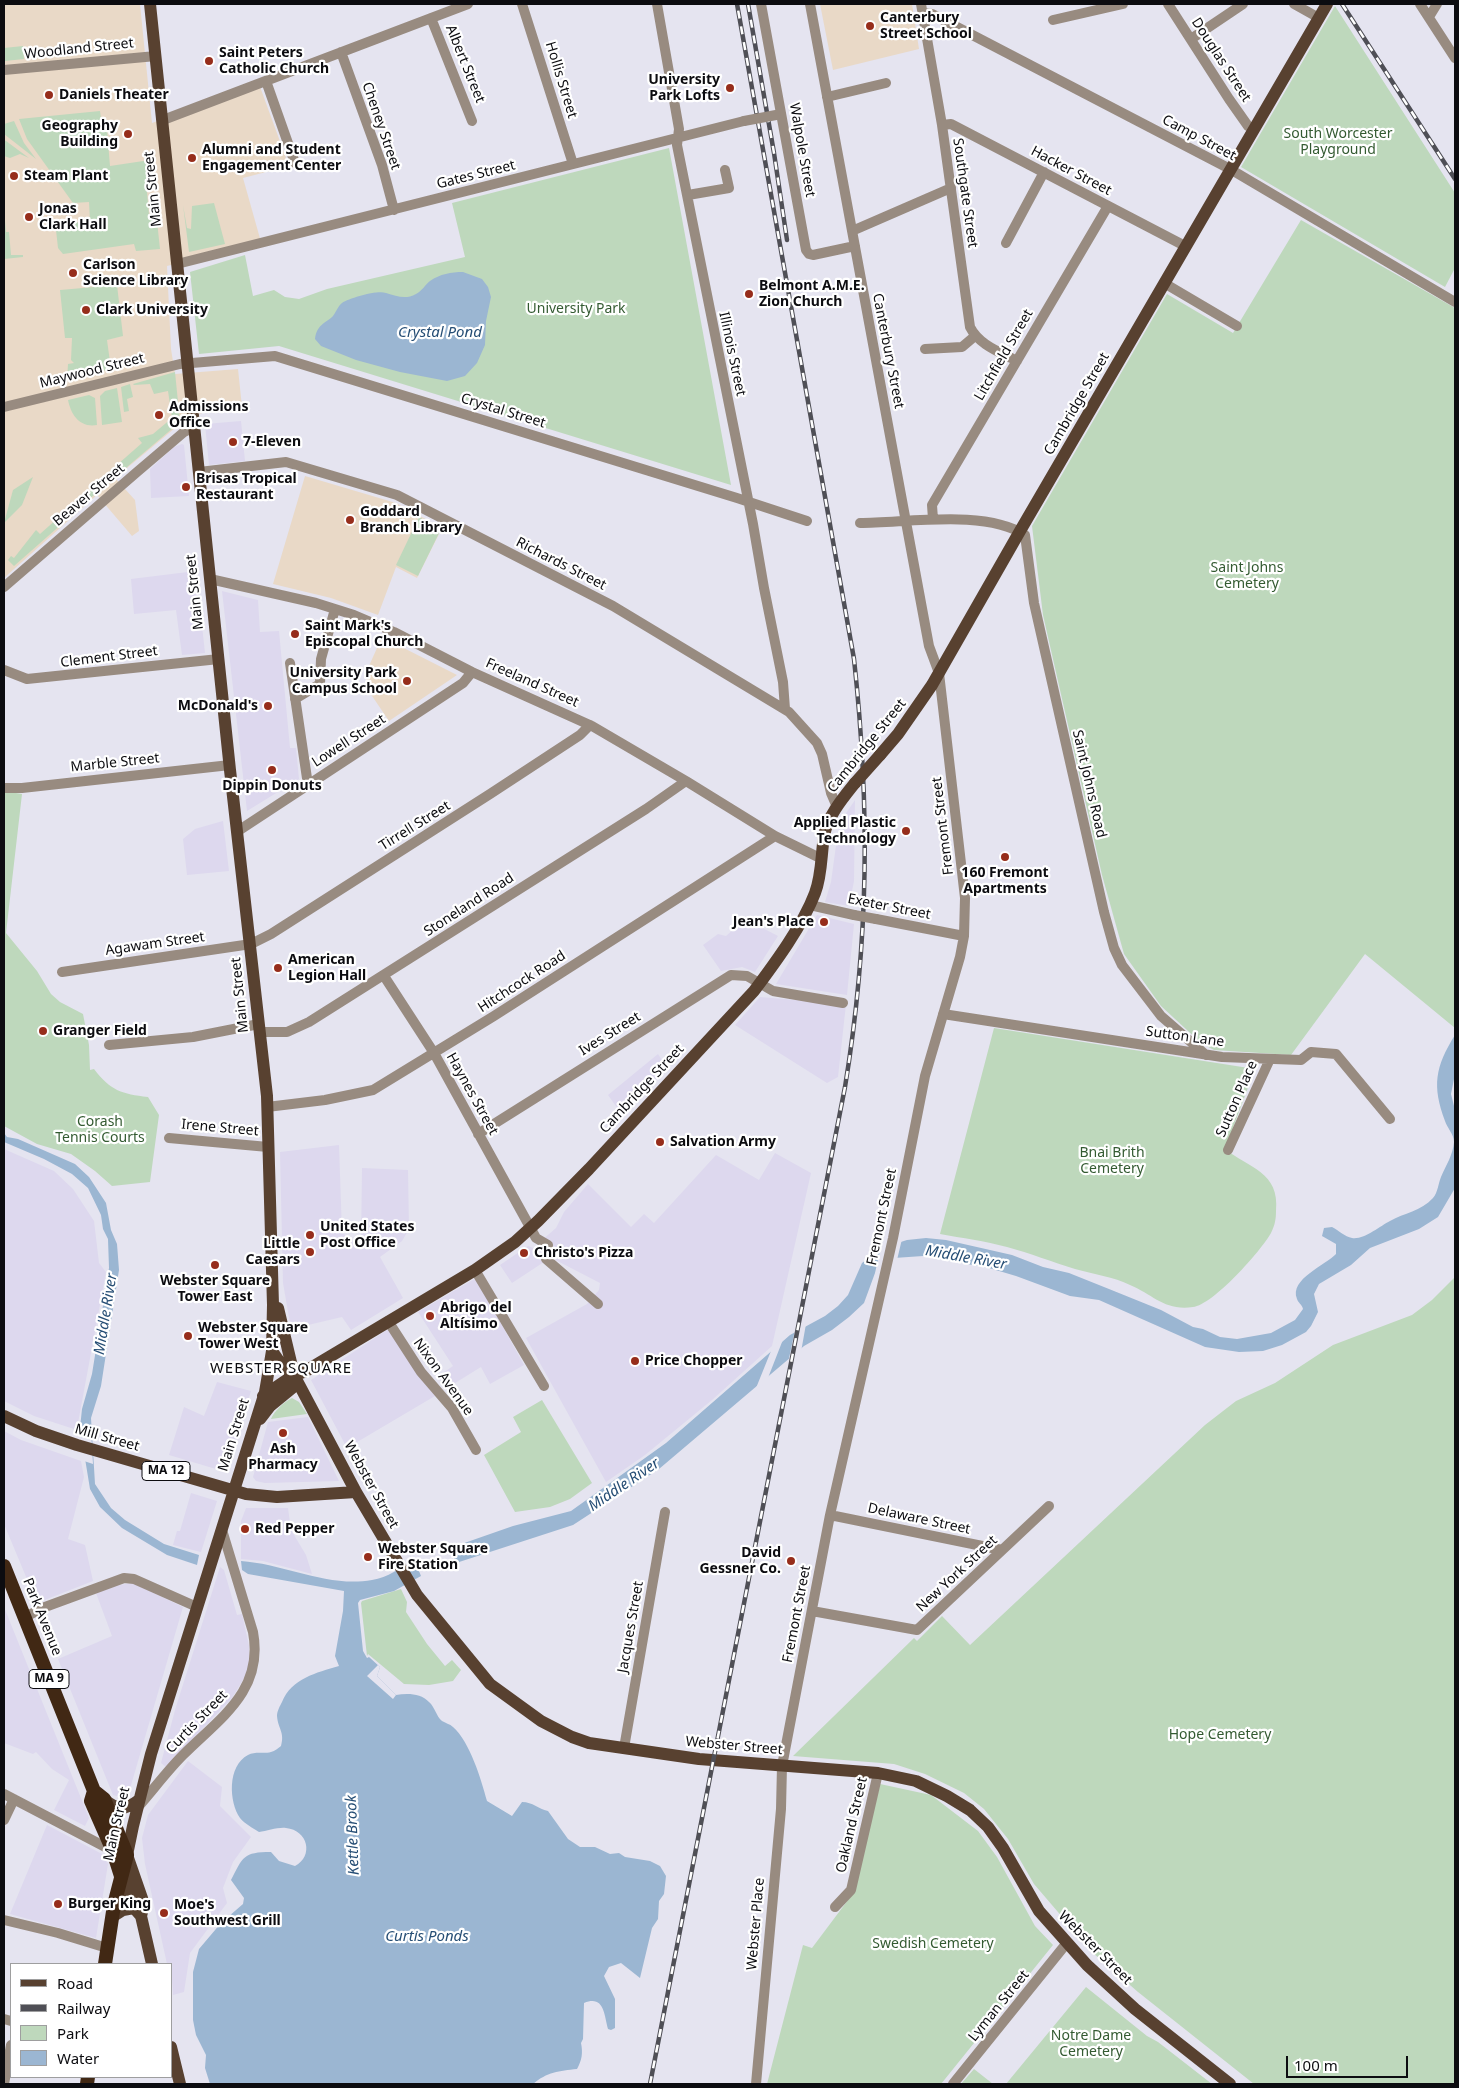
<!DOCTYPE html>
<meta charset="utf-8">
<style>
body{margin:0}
#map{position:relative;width:1459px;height:2088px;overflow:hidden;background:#e5e4f0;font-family:"Noto Sans",sans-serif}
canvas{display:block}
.frame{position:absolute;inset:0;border:5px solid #0c0c10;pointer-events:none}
.legend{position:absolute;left:10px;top:1963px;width:162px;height:115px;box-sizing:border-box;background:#fff;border:1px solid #9e9e9f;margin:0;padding:6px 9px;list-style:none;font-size:15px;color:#0c0c10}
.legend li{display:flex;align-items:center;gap:10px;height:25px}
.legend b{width:25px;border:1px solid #9e9e9f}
.scale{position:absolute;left:1286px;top:2056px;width:122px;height:22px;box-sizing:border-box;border:2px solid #0c0c10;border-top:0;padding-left:6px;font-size:15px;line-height:18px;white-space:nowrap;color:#0c0c10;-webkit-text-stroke:4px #fff;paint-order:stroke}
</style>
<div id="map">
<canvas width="1459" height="2088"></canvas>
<div class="frame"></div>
<ul class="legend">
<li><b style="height:6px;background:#584130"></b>Road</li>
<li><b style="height:6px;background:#4f4f56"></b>Railway</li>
<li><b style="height:14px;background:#bed8bc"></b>Park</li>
<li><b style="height:14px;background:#9bb6d2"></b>Water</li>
</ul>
<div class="scale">100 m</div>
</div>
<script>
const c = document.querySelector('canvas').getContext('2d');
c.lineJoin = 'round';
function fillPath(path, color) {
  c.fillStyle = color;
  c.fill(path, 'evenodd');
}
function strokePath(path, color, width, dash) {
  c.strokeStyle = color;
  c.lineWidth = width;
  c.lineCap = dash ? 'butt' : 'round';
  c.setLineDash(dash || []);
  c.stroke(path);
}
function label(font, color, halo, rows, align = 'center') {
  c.font = font + ' "Noto Sans",sans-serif';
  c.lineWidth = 4.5;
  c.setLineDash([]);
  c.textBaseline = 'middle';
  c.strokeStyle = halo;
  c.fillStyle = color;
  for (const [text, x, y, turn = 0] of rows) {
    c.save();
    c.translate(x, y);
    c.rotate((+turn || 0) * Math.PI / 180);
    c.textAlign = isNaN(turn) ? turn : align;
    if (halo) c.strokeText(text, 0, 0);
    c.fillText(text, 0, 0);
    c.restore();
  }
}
fillPath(new Path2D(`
 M241,421L245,461L209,465L205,424Z
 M182,444L184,445L189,496L151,498L150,469L174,447Z
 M196,571L205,653L182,655L176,610L134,614L131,579Z
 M222,591L258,600L260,632L279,631L290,748H296L299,779L247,811Z
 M855,800L854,881L849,906L825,902L831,882L838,831L842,819Z
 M223,821L229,871L187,875L183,839L195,829Z
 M817,915L854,924L847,995L776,984Z
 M745,919L778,936L755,972L742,967L721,971L703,945L718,934L726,936Z
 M760,997L846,1004L838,1077L827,1083L735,1025Z
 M658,1054L667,1068L623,1116L608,1095Z
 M339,1145L342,1233L361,1244L362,1168L408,1170L409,1229L402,1241L380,1257L403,1298L351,1330L342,1317L291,1329L283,1283L280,1152Z
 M4,1149L54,1171L73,1189L94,1221L99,1263L106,1272L78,1423L74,1429L34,1416L4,1401Z
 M775,1153L811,1173L772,1346L712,1400L645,1455L606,1482L526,1338L587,1304L599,1290L600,1283L540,1252L537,1257L544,1262L512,1283L500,1265L528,1246L533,1248L556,1228L564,1212L588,1184L631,1227L644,1214L654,1223L716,1155L759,1180Z
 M476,1278L524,1365L490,1384L481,1367L447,1388L437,1377L453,1366L418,1312Z
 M390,1328L414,1369L435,1396L347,1448L311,1380Z
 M217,1382L251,1391L226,1472L169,1455L184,1407L204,1416Z
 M308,1417L339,1481L265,1483L256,1481L253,1477L268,1422Z
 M4,1431L21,1440L81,1461L84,1477L68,1539L85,1545L93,1581L37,1603L4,1524Z
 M191,1493L217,1501L201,1552L173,1545L177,1531H180Z
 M246,1508H288L291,1530L306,1555L312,1574L263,1561L241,1559V1521Z
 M220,1567L224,1570L237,1615L242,1614L249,1646V1665L246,1675L232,1698L166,1767L161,1763L175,1710Z
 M133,1583L183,1607L127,1799L113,1795L58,1659L112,1636L96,1593L119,1585Z
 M4,1607L89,1818L85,1826L54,1810L69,1780L52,1769L36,1752L33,1754L4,1743Z
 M188,1761L222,1787L220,1806L251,1837L233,1862L223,1888L227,1903L190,1953L184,1992L173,1995L171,1964H167L145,1864L142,1838L148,1815Z
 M47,1825L104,1855L108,1864L96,1938L10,1914Z`), '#ddd8ee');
fillPath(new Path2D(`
 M4,4H140L152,123L259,84L289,166L243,178L261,242L167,266L171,349L175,374L238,369L242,407L204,412L181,423L115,478L135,500L139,531L132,536L97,495L4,578Z
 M820,4H912L919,49L833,70Z
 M305,476L396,503L442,528L417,578L396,567L378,615L331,598L273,584Z
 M382,637L457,675L389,721L366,687L368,668Z`), '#e9d9c7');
fillPath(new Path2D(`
 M1335,6L1455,193V268L1445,287L1241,167Z
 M23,46L24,59L5,61L4,48Z
 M100,111L101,118H106L110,166L150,160L153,187L147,192L149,215L151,218L157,221L160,249L136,251L134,244L63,254L58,248L56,230L71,223L90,221L89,202L73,203L27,139L19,119Z
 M14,121L24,143L36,159L4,134V124Z
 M4,140L6,141L29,158L20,154L10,158L4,156Z
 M669,148L731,485L279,346L199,354L190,272L245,255L253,296L274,290L285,297L299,299L327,289L465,257L452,203Z
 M214,203L225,244L189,252L183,205L187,228L191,229L192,206Z
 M1301,220L1455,308V1028L1365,954L1291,1055L1214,1050L1201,1043L1161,1006L1124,954L1102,875L1043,615L1032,526L1167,294L1233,333Z
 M5,221L6,232H9L11,255H23V257L4,259Z
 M117,285L123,336L107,340L111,369L67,380L68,364L74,363L71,360L72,338H65L60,290Z
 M175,372L180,422L74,512L70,507L86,492L88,493L94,488L93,486L142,443L138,438L153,434L172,418L168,391L154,394L150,384L134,385L133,384Z
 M130,384L133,397L127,399L129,411L124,412L121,387Z
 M117,388L122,422L102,425L100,396L105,391Z
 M89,395L95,398L97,425C80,428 71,415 68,400Z
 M33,477L22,505L4,523L13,490Z
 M67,510L72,515L14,566L8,560L11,556L14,558L36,530L40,534Z
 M419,517L441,529L418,576L396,565Z
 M4,791L22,794L6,933L37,971L51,994L60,1002L83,1014L89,1045L90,1070L94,1069C111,1091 122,1094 148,1097L159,1115L150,1182L112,1186L95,1171L71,1154L37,1144L4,1126Z
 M994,1028L1255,1069L1225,1149C1249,1168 1280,1172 1276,1211C1276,1219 1275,1225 1271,1233C1261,1251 1213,1305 1193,1307C1164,1311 1154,1295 1130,1285C1114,1277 1093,1274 1075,1269C1052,1262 1030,1253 1007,1247C985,1241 962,1238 940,1234Z
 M1455,1277V2084H1254L1138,1992L1093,1953L1034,1884L1008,1839L984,1809L964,1793L925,1774L894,1764L793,1756L914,1638L917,1641L942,1616L970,1645L1205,1425L1236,1401L1275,1383L1333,1345L1412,1315L1432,1300Z
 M292,1398L299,1402L307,1414L271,1419C274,1411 285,1401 292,1398Z
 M542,1400L592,1483L570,1499L550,1507L515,1512L484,1455L521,1432L513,1417Z
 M401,1589L407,1602L406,1612L427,1644L445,1666L452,1660L461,1670L453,1681L429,1685L404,1684L368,1654L367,1656L361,1603L362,1601Z
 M880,1784L931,1795L978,1831L997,1857L1035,1926L1053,1945L941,2084H767L803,1945L812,1948L854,1892Z
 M1086,1987L1147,2036L1158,2042L1212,2084H1006Z
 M974,2069L993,2084H961Z`), '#bed8bc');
fillPath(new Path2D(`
 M463,272L482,279L488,287L491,297L486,321L485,345L477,363L465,376L447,381L400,372L356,360L321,346L315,339C317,324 325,324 333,316C336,312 338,306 342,303C350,298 377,290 386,293C397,296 405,300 416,294C422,291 425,285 430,281C440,274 451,272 463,272Z
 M1455,1035V1074L1451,1094L1455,1110V1188L1438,1217L1419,1229L1370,1248L1351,1265L1319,1284L1314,1294L1318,1312L1311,1326L1306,1332L1282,1345L1263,1351L1239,1352L1205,1347L1099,1300L1070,1296L1016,1276L989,1268L923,1256L894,1258L875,1273L864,1303L849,1317L832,1330L804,1346L659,1469L573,1525L456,1563L450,1548L513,1526L571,1511L666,1443L790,1335L825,1316L838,1306L848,1295L862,1263L882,1248L907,1240L926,1238L946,1240L1012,1255L1043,1267L1069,1273L1109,1289L1161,1310L1193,1327L1203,1329L1220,1337L1237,1339L1271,1333L1295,1320L1303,1309C1302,1304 1298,1303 1297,1299C1289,1279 1326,1265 1336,1254V1244L1322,1236L1324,1228L1332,1227C1338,1230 1345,1237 1352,1238C1364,1240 1380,1226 1390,1221C1404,1213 1421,1211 1433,1198C1438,1192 1438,1184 1441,1177C1446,1165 1453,1155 1454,1142C1454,1134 1447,1128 1445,1121C1432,1086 1435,1067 1455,1035Z
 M4,1133L7,1137L18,1139L75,1164L89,1177L106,1203L111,1230L117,1244L119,1270L101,1386L91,1418L95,1484L111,1508L125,1520L164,1544L199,1555L197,1565L167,1555L122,1528L100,1507L90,1489L80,1428L82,1409L92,1374L109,1268L108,1239L103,1229L101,1215L88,1188L72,1174L44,1159L4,1142Z
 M241,1561C285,1564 328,1588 372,1580C388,1578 400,1567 415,1561L421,1576L394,1591L360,1600L358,1603L363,1651L367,1658L369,1657L380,1667L377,1676L396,1695C407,1693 421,1693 429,1702C435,1707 436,1716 442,1721C445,1723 450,1724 453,1727C470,1742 481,1779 487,1801L512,1816L522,1802C533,1802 538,1809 548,1811L568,1839L580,1847H595L610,1854L619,1853L625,1857L650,1861L660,1866L666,1876L664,1894L659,1901L658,1919L652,1928L640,1978L621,1963L609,1967L604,1976L615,1999V2028L611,2030L608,2029C604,2014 604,1995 584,2003L583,2039L581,2043C583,2053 582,2060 577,2069C559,2071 547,2072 533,2084H210L205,2068L206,2055L196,2035L193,2020V1972L199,1949L221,1923L243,1904L244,1898L231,1880C243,1857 243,1852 271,1852L279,1861L295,1866C314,1856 308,1830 286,1828C278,1827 267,1831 259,1832C253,1828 245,1824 240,1818C229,1802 227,1766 248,1755C255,1751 264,1754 271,1752C275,1751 278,1748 281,1746C285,1732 278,1729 277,1716C277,1711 280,1706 282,1702C292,1678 316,1673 339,1666L335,1656L343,1611L344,1591L248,1574L242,1570Z`), '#9bb6d2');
fillPath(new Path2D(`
 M902,1239L897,1260L888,1264L877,1273H875L881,1246Z
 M806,1324L801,1352L788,1363L795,1330Z
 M784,1337L766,1383L754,1393L773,1346Z
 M80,1428L91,1432L93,1464L84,1461Z
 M378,1665L380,1667L377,1676L396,1695L393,1699L367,1676Z`), '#e5e4f0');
strokePath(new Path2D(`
 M522,4L573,164
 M657,4L679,129L677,145L753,524L764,588L783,682L785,709
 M761,4L806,250L809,254L813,255L855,246
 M921,4L942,125L970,327C979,345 1000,352 1017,361
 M1168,4L1229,99L1248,126L1254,129
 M1294,4L1319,18
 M1420,4L1455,58
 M923,13L932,14L1230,169L1455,302
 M1429,17L1437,4
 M431,18L472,121
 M1053,20L1123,4
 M1191,39L1243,4
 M341,52L382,165L394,210
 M4,70L156,56
 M266,81L295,163
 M827,97L886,83
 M163,120L468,4
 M942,125L951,124L1185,246
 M688,195L729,188L725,170
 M852,231L951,188
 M1006,243L1044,172
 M177,264L744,121
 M1164,283L1237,326
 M925,349L962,347L975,336
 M4,407L180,364L275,356L737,498L807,521
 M199,472L286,462L397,495L613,606L789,712L817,743L822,754L831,793L837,807
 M933,519L932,505L1108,206
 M860,523C907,523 985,509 1025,535L1034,603L1104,912L1114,948L1122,965L1161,1016L1206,1055
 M210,579L316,603L354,615L394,632L472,672L592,726L686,781L775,836L822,859
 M4,587L137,472L184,432L194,427
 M290,663L308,785
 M4,670L27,679L219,659
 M295,699L320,684L321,659L335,609
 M4,788H22L230,765
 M238,831L463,683L472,672
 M810,905L854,915
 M876,919L964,936
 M62,972L251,944L271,934L490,794L580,735L590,725
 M384,976L434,1053L536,1238L548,1245L546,1259L598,1304
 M943,1014L1222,1057L1301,1060L1311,1052L1336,1054L1390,1119
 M260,1032H287L309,1022L646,809L686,781
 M109,1045L193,1037L259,1024
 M267,1107L325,1100L373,1090L494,1016L775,836
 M478,1134L731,975L747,976L773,991L843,1003
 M169,1138L268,1147
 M1228,1150L1270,1059
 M475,1270L544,1386
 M388,1321L421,1372L452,1408L476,1450
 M830,1515L1002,1550
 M812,1611L917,1630L1049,1506
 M25,1617L45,1607L124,1578L134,1579L197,1607
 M624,1748L665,1512
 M4,1794L113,1851
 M138,1807C153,1790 167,1771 183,1755C220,1718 264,1691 253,1632L222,1530
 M4,1820L14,1799
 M835,1907L851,1890L878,1773
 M4,1920L58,1933L107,1948
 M4,2019L11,2021
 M4,2084L11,2045
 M756,2084L781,1809L782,1766L830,1515L893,1238L925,1076L960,957L964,936L965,898L939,673L929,646L810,4
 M953,2084L1066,1944`), '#988b80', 10);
strokePath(new Path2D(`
 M880,755L898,734L932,685L1020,531L1327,4
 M278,1308L294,1375L356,1492L417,1595L490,1684L541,1721L572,1737L589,1743L699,1759L878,1773L916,1781L947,1796L970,1810L988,1827L1003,1848L1039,1911L1087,1965L1135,2009L1230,2084
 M272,1351L281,1364L294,1375
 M263,1396L294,1375L304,1372L475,1270L515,1242L538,1221L589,1169L754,991C775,963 803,925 815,893C822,875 821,855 824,836C827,817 843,798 855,783
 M4,1416L36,1431L77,1445L246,1494L277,1497L356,1492
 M260,1419L270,1406L292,1388L294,1375
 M104,1799C117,1811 126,1810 139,1800
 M122,1877L134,1908L141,1916L152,1964
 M141,1916L144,1904L127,1855L133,1826L151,1754L265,1392L272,1351L273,1305L267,1096L230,770L150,4
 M112,1917L123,1910L134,1908
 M171,2047L180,2084`), '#584130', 12);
strokePath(new Path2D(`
 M4,1566L94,1791L104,1799L127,1855L114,1905L105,1964
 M94,1791L91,1801L113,1851L121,1876
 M87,2084L88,2077`), '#412814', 14);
const rail = new Path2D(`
 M748,4L774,153L787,240
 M1342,4L1455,179
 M650,2084L845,1087C869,941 870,806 854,659L737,4`);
strokePath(rail, '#4f4f56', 4.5);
strokePath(rail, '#fff', 2.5, [8]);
strokePath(new Path2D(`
 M744,121L776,115
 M854,915L876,919`), '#988b80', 10);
strokePath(new Path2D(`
 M855,783L880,755`), '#584130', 12);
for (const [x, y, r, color] of [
 [870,26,5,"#962d1b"],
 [209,61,5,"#962d1b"],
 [730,88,5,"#962d1b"],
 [49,95,5,"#962d1b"],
 [128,134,5,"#962d1b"],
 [192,158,5,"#962d1b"],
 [14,176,5,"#962d1b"],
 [29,217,5,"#962d1b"],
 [73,273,5,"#962d1b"],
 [749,294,5,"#962d1b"],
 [86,310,5,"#962d1b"],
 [159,415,5,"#962d1b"],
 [233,442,5,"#962d1b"],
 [186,487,5,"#962d1b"],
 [350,520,5,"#962d1b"],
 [295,634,5,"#962d1b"],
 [407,681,5,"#962d1b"],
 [268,706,5,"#962d1b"],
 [272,770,5,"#962d1b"],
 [906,831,5,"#962d1b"],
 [1005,857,5,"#962d1b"],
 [824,922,5,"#962d1b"],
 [278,968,5,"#962d1b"],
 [43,1031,5,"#962d1b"],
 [660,1142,5,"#962d1b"],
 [310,1235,5,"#962d1b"],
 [310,1252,5,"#962d1b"],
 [524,1253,5,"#962d1b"],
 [215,1265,5,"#962d1b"],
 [430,1316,5,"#962d1b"],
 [188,1336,5,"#962d1b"],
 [635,1361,5,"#962d1b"],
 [283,1433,5,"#962d1b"],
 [245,1529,5,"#962d1b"],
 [368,1557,5,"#962d1b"],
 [791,1561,5,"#962d1b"],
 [58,1904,5,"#962d1b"],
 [164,1913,5,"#962d1b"]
]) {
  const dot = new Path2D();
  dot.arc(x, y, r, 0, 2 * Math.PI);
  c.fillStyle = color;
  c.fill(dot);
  strokePath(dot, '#fff', 2);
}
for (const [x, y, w] of [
 [166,1471,48],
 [49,1679,40]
]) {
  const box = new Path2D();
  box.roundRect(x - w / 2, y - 9.5, w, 19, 4);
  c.fillStyle = '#fff';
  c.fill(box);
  strokePath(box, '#0c0c10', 1);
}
label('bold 12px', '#0c0c10', null, [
 ["MA 12",166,1471],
 ["MA 9",49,1679]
]);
label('bold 14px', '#0c0c10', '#fff', [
 ["Canterbury",880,18],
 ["Street School",880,34],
 ["Saint Peters",219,53],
 ["Catholic Church",219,69],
 ["University",720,80,"right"],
 ["Park Lofts",720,96,"right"],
 ["Daniels Theater",59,95],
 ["Geography",118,126,"right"],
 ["Building",118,142,"right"],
 ["Alumni and Student",202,150],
 ["Engagement Center",202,166],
 ["Steam Plant",24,176],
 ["Jonas",39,209],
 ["Clark Hall",39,225],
 ["Carlson",83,265],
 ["Science Library",83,281],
 ["Belmont A.M.E.",759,286],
 ["Zion Church",759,302],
 ["Clark University",96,310],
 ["Admissions",169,407],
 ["Office",169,423],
 ["7-Eleven",243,442],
 ["Brisas Tropical",196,479],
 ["Restaurant",196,495],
 ["Goddard",360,512],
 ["Branch Library",360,528],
 ["Saint Mark's",305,626],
 ["Episcopal Church",305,642],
 ["University Park",397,673,"right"],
 ["Campus School",397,689,"right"],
 ["McDonald's",258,706,"right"],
 ["Dippin Donuts",272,786,"center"],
 ["Applied Plastic",896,823,"right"],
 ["Technology",896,839,"right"],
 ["160 Fremont",1005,873,"center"],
 ["Apartments",1005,889,"center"],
 ["Jean's Place",814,922,"right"],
 ["American",288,960],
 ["Legion Hall",288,976],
 ["Granger Field",53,1031],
 ["Salvation Army",670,1142],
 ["United States",320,1227],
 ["Post Office",320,1243],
 ["Little",300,1244,"right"],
 ["Caesars",300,1260,"right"],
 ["Christo's Pizza",534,1253],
 ["Webster Square",215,1281,"center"],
 ["Tower East",215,1297,"center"],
 ["Abrigo del",440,1308],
 ["Altísimo",440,1324],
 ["Webster Square",198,1328],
 ["Tower West",198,1344],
 ["Price Chopper",645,1361],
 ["Ash",283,1449,"center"],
 ["Pharmacy",283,1465,"center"],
 ["Red Pepper",255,1529],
 ["Webster Square",378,1549],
 ["Fire Station",378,1565],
 ["David",781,1553,"right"],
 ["Gessner Co.",781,1569,"right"],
 ["Burger King",68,1904],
 ["Moe's",174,1905],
 ["Southwest Grill",174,1921]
], 'left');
label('14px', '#0c0c10', '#fff', [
 ["Woodland Street",79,49,-6],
 ["Douglas Street",1221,60,57],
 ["Albert Street",465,64,68],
 ["Hollis Street",561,80,73],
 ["Cheney Street",381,126,71],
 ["Camp Street",1199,138,28],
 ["Walpole Street",802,150,80],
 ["Hacker Street",1071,171,28],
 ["Gates Street",476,175,-14],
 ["Main Street",153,189,-96],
 ["Southgate Street",965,193,82],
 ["Canterbury Street",888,351,79],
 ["Illinois Street",732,354,78],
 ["Litchfield Street",1004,355,-60],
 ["Maywood Street",92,371,-14],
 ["Cambridge Street",1077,404,-60],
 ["Crystal Street",503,411,17],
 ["Beaver Street",89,495,-40],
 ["Richards Street",561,564,27],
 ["Main Street",195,592,-96],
 ["Clement Street",109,657,-7],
 ["Freeland Street",532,683,24],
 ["Lowell Street",349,741,-33],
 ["Cambridge Street",867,746,-51],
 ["Marble Street",115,763,-6],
 ["Saint Johns Road",1089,784,77],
 ["Tirrell Street",415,826,-32],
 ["Fremont Street",943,826,-97],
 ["Stoneland Road",469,905,-33],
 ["Exeter Street",889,907,11],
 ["Agawam Street",155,944,-8],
 ["Hitchcock Road",522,982,-33],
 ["Main Street",240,995,-96],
 ["Ives Street",610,1034,-32],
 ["Sutton Lane",1185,1037,8],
 ["Cambridge Street",642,1089,-47],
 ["Haynes Street",472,1094,61],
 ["Sutton Place",1237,1099,-66],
 ["Irene Street",220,1128,5],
 ["Fremont Street",882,1217,-78],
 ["Nixon Avenue",443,1377,54],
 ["Main Street",234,1435,-73],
 ["Mill Street",107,1438,16],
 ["Webster Street",371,1485,61],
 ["Delaware Street",919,1519,12],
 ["New York Street",957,1574,-43],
 ["Fremont Street",797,1614,-79],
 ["Park Avenue",42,1617,68],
 ["Jacques Street",631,1627,-80],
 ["Curtis Street",197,1722,-46],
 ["Webster Street",734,1746,5],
 ["Main Street",117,1824,-77],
 ["Oakland Street",852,1825,-77],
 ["Webster Place",756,1924,-85],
 ["Webster Street",1095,1948,45],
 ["Lyman Street",999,2006,-51]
]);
label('14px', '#335a31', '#fff', [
 ["South Worcester",1338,134],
 ["Playground",1338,150],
 ["University Park",576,309],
 ["Saint Johns",1247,568],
 ["Cemetery",1247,584],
 ["Corash",100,1122],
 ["Tennis Courts",100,1138],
 ["Bnai Brith",1112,1153],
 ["Cemetery",1112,1169],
 ["Hope Cemetery",1220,1735],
 ["Swedish Cemetery",933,1944],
 ["Notre Dame",1091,2036],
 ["Cemetery",1091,2052]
]);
label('italic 15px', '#264e75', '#fff', [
 ["Crystal Pond",440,333],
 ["Middle River",966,1258,10],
 ["Middle River",106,1314,-81],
 ["Middle River",624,1485,-34],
 ["Kettle Brook",353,1835,-92],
 ["Curtis Ponds",427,1937]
]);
c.letterSpacing = '1px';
label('15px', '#0c0c10', '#fff', [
 ["WEBSTER SQUARE",281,1369]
]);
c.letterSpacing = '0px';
</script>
